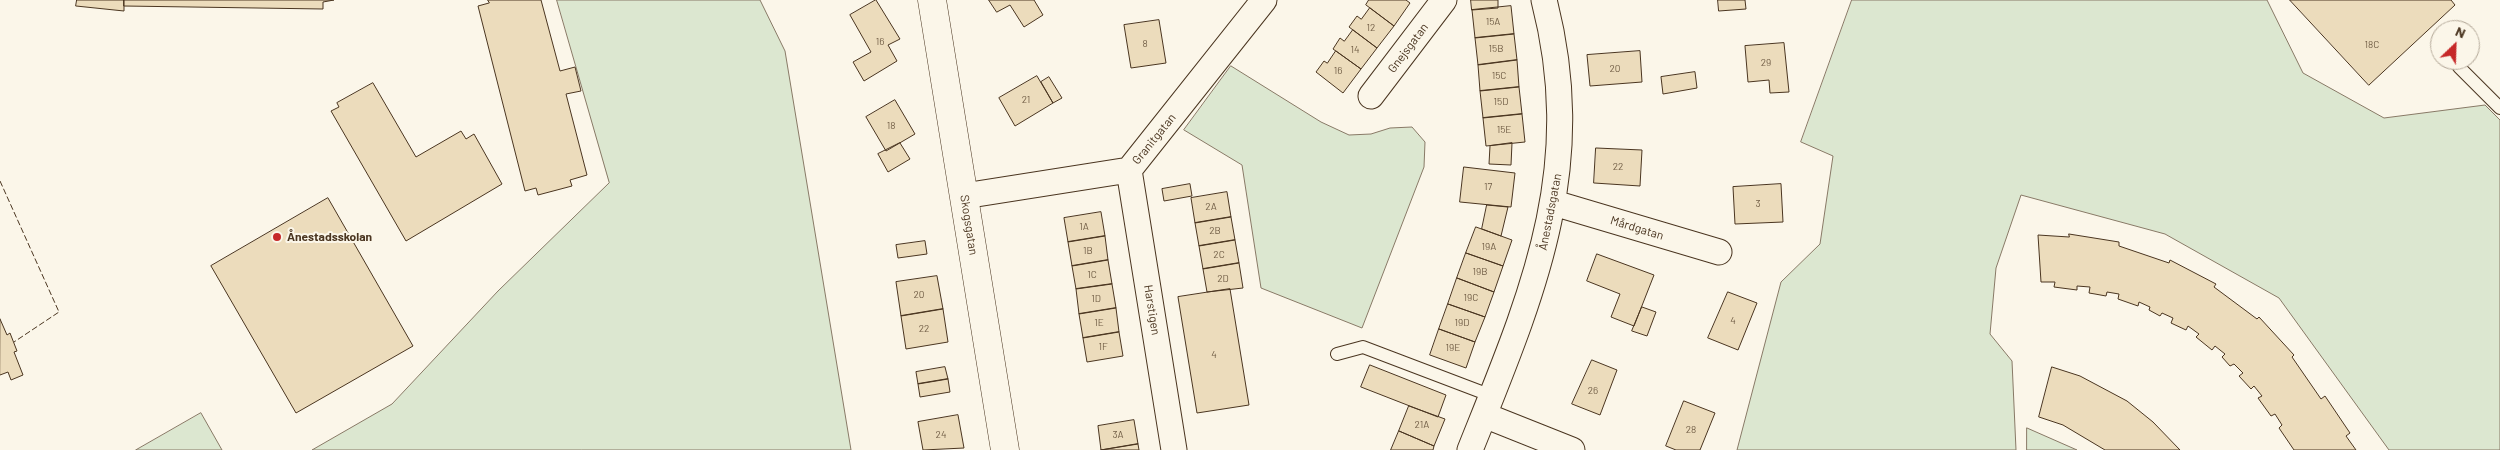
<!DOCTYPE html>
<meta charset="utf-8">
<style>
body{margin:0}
#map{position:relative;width:2500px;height:450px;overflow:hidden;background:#fbf6e9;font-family:Barlow,sans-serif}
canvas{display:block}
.north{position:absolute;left:2430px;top:20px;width:50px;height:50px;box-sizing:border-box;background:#fbf6e9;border:1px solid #b4a999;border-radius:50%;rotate:24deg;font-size:14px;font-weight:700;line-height:20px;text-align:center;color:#4a3520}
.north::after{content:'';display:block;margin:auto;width:18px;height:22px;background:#c62828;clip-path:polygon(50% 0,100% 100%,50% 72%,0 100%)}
</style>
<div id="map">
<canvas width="2500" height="450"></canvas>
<div class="north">N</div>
</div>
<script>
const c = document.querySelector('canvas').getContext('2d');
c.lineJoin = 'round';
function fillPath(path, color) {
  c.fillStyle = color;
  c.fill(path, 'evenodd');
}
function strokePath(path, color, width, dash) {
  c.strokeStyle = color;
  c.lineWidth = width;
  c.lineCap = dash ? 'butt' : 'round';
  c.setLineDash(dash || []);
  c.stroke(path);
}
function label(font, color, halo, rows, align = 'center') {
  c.font = font + ' Barlow,sans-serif';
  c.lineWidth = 4;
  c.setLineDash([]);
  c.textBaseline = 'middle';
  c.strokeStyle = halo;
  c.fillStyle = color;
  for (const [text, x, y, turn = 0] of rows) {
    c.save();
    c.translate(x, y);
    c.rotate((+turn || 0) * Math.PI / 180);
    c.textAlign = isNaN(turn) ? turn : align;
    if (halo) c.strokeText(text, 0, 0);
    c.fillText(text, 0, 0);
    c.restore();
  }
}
const green = new Path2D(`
 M557,0H760L785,51L851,450H312L392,404L498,291L609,183Z
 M1852,0H2267L2303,73L2384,118L2485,105L2500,120V450H2389L2279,298L2165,234L2021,195L1996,268L1990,334L2012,361L2016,450H1737L1781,282L1820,244L1833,156L1801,142Z
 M1231,66L1321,122L1349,135L1371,134L1390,128L1412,127L1425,142L1424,167L1362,328L1261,288L1242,165L1184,130Z
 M201,413L222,450H136Z
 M2027,428L2077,450H2027Z`);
fillPath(green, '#dce7d0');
strokePath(green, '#887966', 1);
const building = new Path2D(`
 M77,0H124V11L76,6Z
 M124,0H334L323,2V9L124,6Z
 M488,0H541L560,71L575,67L581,91L566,94L587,175L570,180L572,186L538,195L536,188L525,191L478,6L489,3Z
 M876,0L900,39L888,45L897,61L864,81L853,62L871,52L850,15Z
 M989,0H1034L1043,15L1024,27L1010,5L997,12Z
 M1369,0H1406L1410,3L1394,26L1366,5Z
 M1471,0H1498V8L1472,10Z
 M1718,0H1745L1746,9L1719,11Z
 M2290,0H2451L2455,5L2369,85Z
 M1511,6L1514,34L1475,38L1472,10Z
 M1370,8L1394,26L1377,48L1349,27L1357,16L1361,19Z
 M1159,20L1166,63L1131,68L1124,25Z
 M1353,30L1377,48L1361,69L1333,49L1340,38L1344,41Z
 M1514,34L1517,60L1478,65L1475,38Z
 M1784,43L1789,92L1770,93L1769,80L1748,82L1745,46Z
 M1336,51L1361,69L1343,93L1316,72L1324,61L1327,63Z
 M1640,51L1642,82L1590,86L1587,55Z
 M1517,60L1519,87L1480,91L1478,65Z
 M1695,72L1697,88L1663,94L1661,77Z
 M1037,76L1053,103L1015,126L999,98Z
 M1049,77L1062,98L1053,103L1041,82Z
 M373,83L416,157L461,131L466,139L474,134L502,184L406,241L331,111L339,107L337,103Z
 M1519,87L1522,114L1483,118L1480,91Z
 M895,100L915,134L886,151L866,117Z
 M1522,114L1525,142L1486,146L1483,118Z
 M900,143L910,159L888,172L878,154Z
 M1512,143L1511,165L1489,164L1490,146Z
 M1596,148L1642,150L1640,186L1594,183Z
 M1464,167L1515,173L1511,207L1460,202Z
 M1190,184L1192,196L1164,201L1162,189Z
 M1781,184L1783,222L1735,224L1733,187Z
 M1227,192L1231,217L1195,223L1191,198Z
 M328,198L413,346L296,413L211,266Z
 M1487,205L1508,207L1501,236L1482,229Z
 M1101,212L1105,236L1068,242L1064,218Z
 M1231,217L1235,240L1199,246L1195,223Z
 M1476,227L1512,240L1503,266L1466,253Z
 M2069,234L2119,242V246L2169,263L2170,260L2216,284L2214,287L2257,319L2259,317L2294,355L2292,357L2321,399L2325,396L2350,433L2346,436L2356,450H2294L2279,428L2282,425L2275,414L2271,416L2258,398L2262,396L2254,386L2251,389L2239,376L2243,373L2234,364L2230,366L2222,357L2225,354L2215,346L2212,350L2196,337L2199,334L2188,326L2186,330L2171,323L2173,318L2162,313L2160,316L2149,310L2150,307L2139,302L2138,306L2118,299L2119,294L2107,292L2106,296L2095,294L2089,293L2090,287L2077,286V290L2054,287L2055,282H2041L2038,235L2069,237Z
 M1105,236L1108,260L1072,266L1068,242Z
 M1235,240L1239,263L1203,269L1199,246Z
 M925,241L927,254L898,258L896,245Z
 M1466,253L1503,266L1494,292L1457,278Z
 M1597,254L1654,275L1634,326L1611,317L1620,294L1587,281Z
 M1108,260L1112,284L1076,289L1072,266Z
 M1239,263L1243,288L1207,292L1203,269Z
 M937,276L943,309L901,316L896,282Z
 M1457,278L1494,292L1485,317L1448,304Z
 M1112,284L1116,308L1079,314L1076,289Z
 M1230,289L1249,405L1197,413L1178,297Z
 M1728,292L1757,303L1738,350L1708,338Z
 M1448,304L1485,317L1475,342L1439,329Z
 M1642,307L1656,312L1647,336L1632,331Z
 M1116,308L1119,332L1083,338L1079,314Z
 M943,309L948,342L906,349L901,316Z
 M0,319L7,335L10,333L17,351L14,352L23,375L11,380L8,372L0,375Z
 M1439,329L1475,342L1466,368L1430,355Z
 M1119,332L1123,356L1087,362L1083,338Z
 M1592,360L1617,370L1600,415L1572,404Z
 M1370,365L1446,395L1438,417L1361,387Z
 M945,367L948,379L918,384L916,372Z
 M2052,367L2080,376L2127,401L2153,422L2180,450H2105L2063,425L2039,417Z
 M948,379L950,392L920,397L918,384Z
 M1684,401L1715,413L1700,450H1676L1666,446Z
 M1409,406L1445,419L1434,446L1399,431Z
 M958,415L964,448L923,450L918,422Z
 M1134,420L1138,444L1101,450L1098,426Z
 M1399,431L1434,446L1433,450H1391Z
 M1138,444L1139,450H1101Z`);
fillPath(building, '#ecdcbc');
strokePath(building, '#4a3520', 1);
const lane = new Path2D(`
 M2459,67L2500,108
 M1337,354L1363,347L1492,396`);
const street = new Path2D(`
 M1371,96L1444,0
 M1129,170L1174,450
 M964,196L1129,170L1264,0
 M1554,203L1719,252
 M1484,415L1572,450
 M1470,450C1532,295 1588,170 1544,0`);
const secondary = new Path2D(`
 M932,0L1005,450`);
strokePath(lane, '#4a3520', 14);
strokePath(street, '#4a3520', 27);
strokePath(secondary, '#4a3520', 29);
strokePath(lane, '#fbf6e9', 12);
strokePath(street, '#fbf6e9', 25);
strokePath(secondary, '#fbf6e9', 28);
strokePath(new Path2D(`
 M0,181L59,312L14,342`), '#4a3520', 1, [6, 2.5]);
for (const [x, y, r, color] of [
 [277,237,5,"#c62828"]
]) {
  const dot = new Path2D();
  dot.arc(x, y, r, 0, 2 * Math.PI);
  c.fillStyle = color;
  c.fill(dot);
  strokePath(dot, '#fbf6e9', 2);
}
label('10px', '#725f47', null, [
 ["15A",1493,22],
 ["12",1371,28],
 ["16",880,42],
 ["8",1145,44],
 ["18C",2372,45],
 ["15B",1496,49],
 ["14",1355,50],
 ["29",1766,63],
 ["20",1615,69],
 ["16",1338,71],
 ["15C",1499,76],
 ["21",1026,100],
 ["15D",1501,102],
 ["18",891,126],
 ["15E",1504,130],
 ["22",1618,167],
 ["17",1488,187],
 ["3",1758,204],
 ["2A",1211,207],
 ["1A",1084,227],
 ["2B",1215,231],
 ["19A",1489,247],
 ["1B",1088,251],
 ["2C",1219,255],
 ["19B",1480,272],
 ["1C",1092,275],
 ["2D",1223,279],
 ["20",919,295],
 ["19C",1471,298],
 ["1D",1096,299],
 ["4",1733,321],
 ["1E",1099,323],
 ["19D",1462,323],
 ["22",924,329],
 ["1F",1103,347],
 ["19E",1453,348],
 ["4",1214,355],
 ["26",1593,391],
 ["21A",1422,425],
 ["28",1691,430],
 ["24",941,435],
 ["3A",1118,435]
]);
label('12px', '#4a3520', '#fbf6e9', [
 ["Gnejsgatan",1408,48,-53],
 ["Granitgatan",1154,139,-51],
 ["Ånestadsgatan",1550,212,-79],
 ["Skogsgatan",969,225,81],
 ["Mårdgatan",1637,228,17],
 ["Harstigen",1152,310,81]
]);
label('bold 12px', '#4a3520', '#fbf6e9', [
 ["Ånestadsskolan",287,237]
], 'left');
</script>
